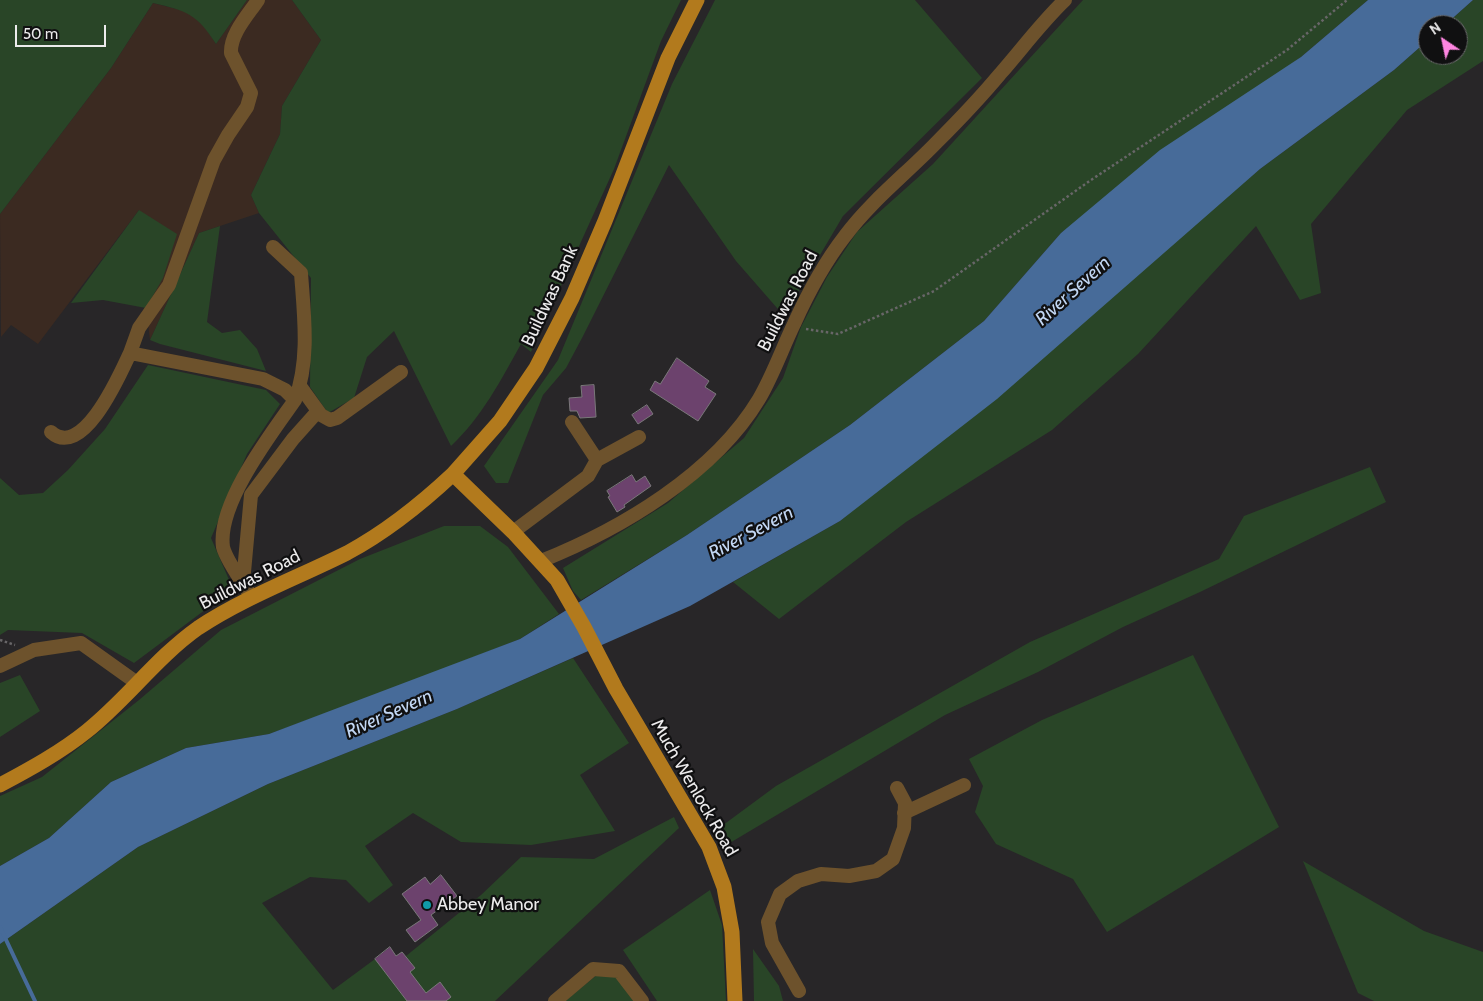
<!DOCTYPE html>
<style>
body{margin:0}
#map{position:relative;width:1483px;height:1001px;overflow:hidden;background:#282628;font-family:Cabin,sans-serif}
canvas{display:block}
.north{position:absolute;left:1418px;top:15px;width:50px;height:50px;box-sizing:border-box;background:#101011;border:1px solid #686869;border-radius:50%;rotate:326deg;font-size:14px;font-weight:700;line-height:20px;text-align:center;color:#ecebec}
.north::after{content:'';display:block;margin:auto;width:18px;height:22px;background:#fe86e1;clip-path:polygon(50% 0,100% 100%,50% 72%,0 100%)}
.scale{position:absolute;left:15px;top:25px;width:91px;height:22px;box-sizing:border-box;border:2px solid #ecebec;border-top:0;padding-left:6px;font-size:15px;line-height:18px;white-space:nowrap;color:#ecebec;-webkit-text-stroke:4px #101011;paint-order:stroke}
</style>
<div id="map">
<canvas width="1483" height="1001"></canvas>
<div class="north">N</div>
<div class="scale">50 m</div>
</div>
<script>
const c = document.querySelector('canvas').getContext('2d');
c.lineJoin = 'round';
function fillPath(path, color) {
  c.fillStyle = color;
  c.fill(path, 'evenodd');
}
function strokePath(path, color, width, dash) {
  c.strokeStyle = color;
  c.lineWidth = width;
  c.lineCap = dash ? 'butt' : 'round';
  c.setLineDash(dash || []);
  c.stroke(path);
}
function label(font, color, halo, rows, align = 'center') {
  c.font = font + ' Cabin,sans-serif';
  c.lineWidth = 4.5;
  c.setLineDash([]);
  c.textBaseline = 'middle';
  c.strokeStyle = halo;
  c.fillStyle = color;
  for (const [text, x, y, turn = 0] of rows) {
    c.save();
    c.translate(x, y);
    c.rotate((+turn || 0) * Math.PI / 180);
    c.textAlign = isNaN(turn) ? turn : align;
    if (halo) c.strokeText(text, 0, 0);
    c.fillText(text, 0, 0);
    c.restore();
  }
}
fillPath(new Path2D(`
 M247,0H292L321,40L282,106L280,134L251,195L259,213L199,233L150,340L146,308L139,210L38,344L11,325L1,337L0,214L111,68L153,3L189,12L205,27L216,44Z`), '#3b2a21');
fillPath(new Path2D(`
 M0,0H247L216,44C197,14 187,11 153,3L111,68L0,214Z
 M292,0H681L661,41L614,169L531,352L521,344C501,380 482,417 451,446L394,331L367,357L354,398L328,413L310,387L311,278L259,213L251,195L280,134L282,106L321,40Z
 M715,0H915L982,78L843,216L784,316L736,261L669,165L582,338L566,368L543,395L508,483H496L484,466L558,360L672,84Z
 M1083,0H1368L1301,57L1061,233L984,321L850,425L687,535L581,600L573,591L563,568L668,503L744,438L783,378L801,327L827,277L857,232L933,164Z
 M1473,0H1483V61L1407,110L1311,224L1321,293L1300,300L1256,226L1138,354L1052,430L906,522L779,619L733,582L840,521L1260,169L1394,70L1428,40V55H1458V25H1445Z
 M139,210L177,234L163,278L146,308L103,300L71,303Z
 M220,226L207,322L222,333L240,330L257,349L266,371L160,344L150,340L199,233Z
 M148,365L266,390L280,404L247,454L211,538L233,589L134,663L82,633L8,630L0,635V478L19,495L43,493L68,470L105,429Z
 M1370,467L1386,502L1200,592L1123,627L1038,672L945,715L723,847L715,831L776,786L1030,642L1219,559L1244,516Z
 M444,526H480L508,547L559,614L520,639L382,693L269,734L186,748L111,782L49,838L0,866V796L42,777L139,700L221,630L360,559Z
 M1193,655L1279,827L1107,932L1073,879L996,844L975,812L983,786L969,759L1042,720Z
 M573,658L629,743L580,775L615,831L531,845L461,842L413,813L365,846L393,885L369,903L346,880L310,877L262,903L333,990L375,959L407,1001H0V944L138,847L268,784L457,709Z
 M20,675L40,711L0,737V683Z
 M674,817L679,828L495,1001H419L410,972L415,968L406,956L481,895L521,857L594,859Z
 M1303,861L1424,931L1483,952V1001H1374L1358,993Z
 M710,890L722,925L726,1001H657L623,950Z
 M753,949L779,986L783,1001H754Z
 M598,974H616L636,1001H565Z`), '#294527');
fillPath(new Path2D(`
 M1368,0H1473L1445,25H1428V40L1394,70L1260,169L997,399L840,521L690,606L457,709L268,784L138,847L0,944V866L49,838L111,782L186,748L269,734L520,639L687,535L850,425L984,321L1061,233L1160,150L1301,57Z`), '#476b99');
strokePath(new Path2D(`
 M0,927L35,1001`), '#476b99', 4);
const building = new Path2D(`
 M677,358L709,381L705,387L716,394L698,421L650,390L655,381L660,384Z
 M594,385L596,417L580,418L577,411H570L569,398L582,397L581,386Z
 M647,405L653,414L638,424L632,415Z
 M632,475L636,482L645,476L651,486L624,505L625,507L617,512L608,497L610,496L607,491Z
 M441,875L457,896L431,915L438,925L415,942L406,930L421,920L402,894L425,877L430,884Z
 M390,947L396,956L402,952L415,968L410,972L426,993L440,982L451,997L446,1001H407L375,959Z`);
fillPath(building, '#6c426d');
strokePath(building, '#7a787a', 1);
strokePath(new Path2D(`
 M806,329L838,334L934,291L1091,180L1287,50L1347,0
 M0,640L15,645`), '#686668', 2.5, [2.5, 2.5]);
strokePath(new Path2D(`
 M273,247L301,273C304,315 310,360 295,400
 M300,386L321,415L330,420L337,418L401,372
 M51,432C83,461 121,372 130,353
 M597,460L639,437
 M513,532L588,476L597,460L572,422
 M541,561C621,529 714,474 759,399C773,375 782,349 794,324C808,293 824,263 845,236C871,201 906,174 936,143C958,121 980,98 1000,74C1022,49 1041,23 1065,0
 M243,583L251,495L293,439L318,411
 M252,597C244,585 226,560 223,547C217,504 271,434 295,400L285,390L263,379L130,353L139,328L169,285L214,160L228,135L247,107L251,93L231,53C230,34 248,15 258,0
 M0,666L34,650L81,643L137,683
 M904,813L964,785
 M799,991L772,943L768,922L780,894L798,881L821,874L849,876L876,871L893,859L904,828L905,803L897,788
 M555,1001L593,969L619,971L642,1001`), '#6d522c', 14);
strokePath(new Path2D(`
 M697,0L668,58L605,221L572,298L536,368L500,421L453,474L513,532L557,580L584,627L616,689L709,847L724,887L732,932L735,1001
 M0,785C30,769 61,752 87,731C126,700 157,657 198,628C245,597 297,578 347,553C386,532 421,504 453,474`), '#b27a1d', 15);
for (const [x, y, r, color] of [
 [427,905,5,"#0f9aa8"]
]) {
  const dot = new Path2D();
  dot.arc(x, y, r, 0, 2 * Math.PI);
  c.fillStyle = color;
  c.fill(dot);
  strokePath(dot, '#101011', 2);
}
label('18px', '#ecebec', '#101011', [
 ["Buildwas Bank",550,296,-65],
 ["Buildwas Road",788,301,-63],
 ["Buildwas Road",250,580,-27],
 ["Much Wenlock Road",694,788,60]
]);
label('18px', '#ecebec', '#101011', [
 ["Abbey Manor",437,905]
], 'left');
label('italic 19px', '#c2d7f4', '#101011', [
 ["River Severn",1073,291,-42],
 ["River Severn",751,533,-28],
 ["River Severn",389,714,-24]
]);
</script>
